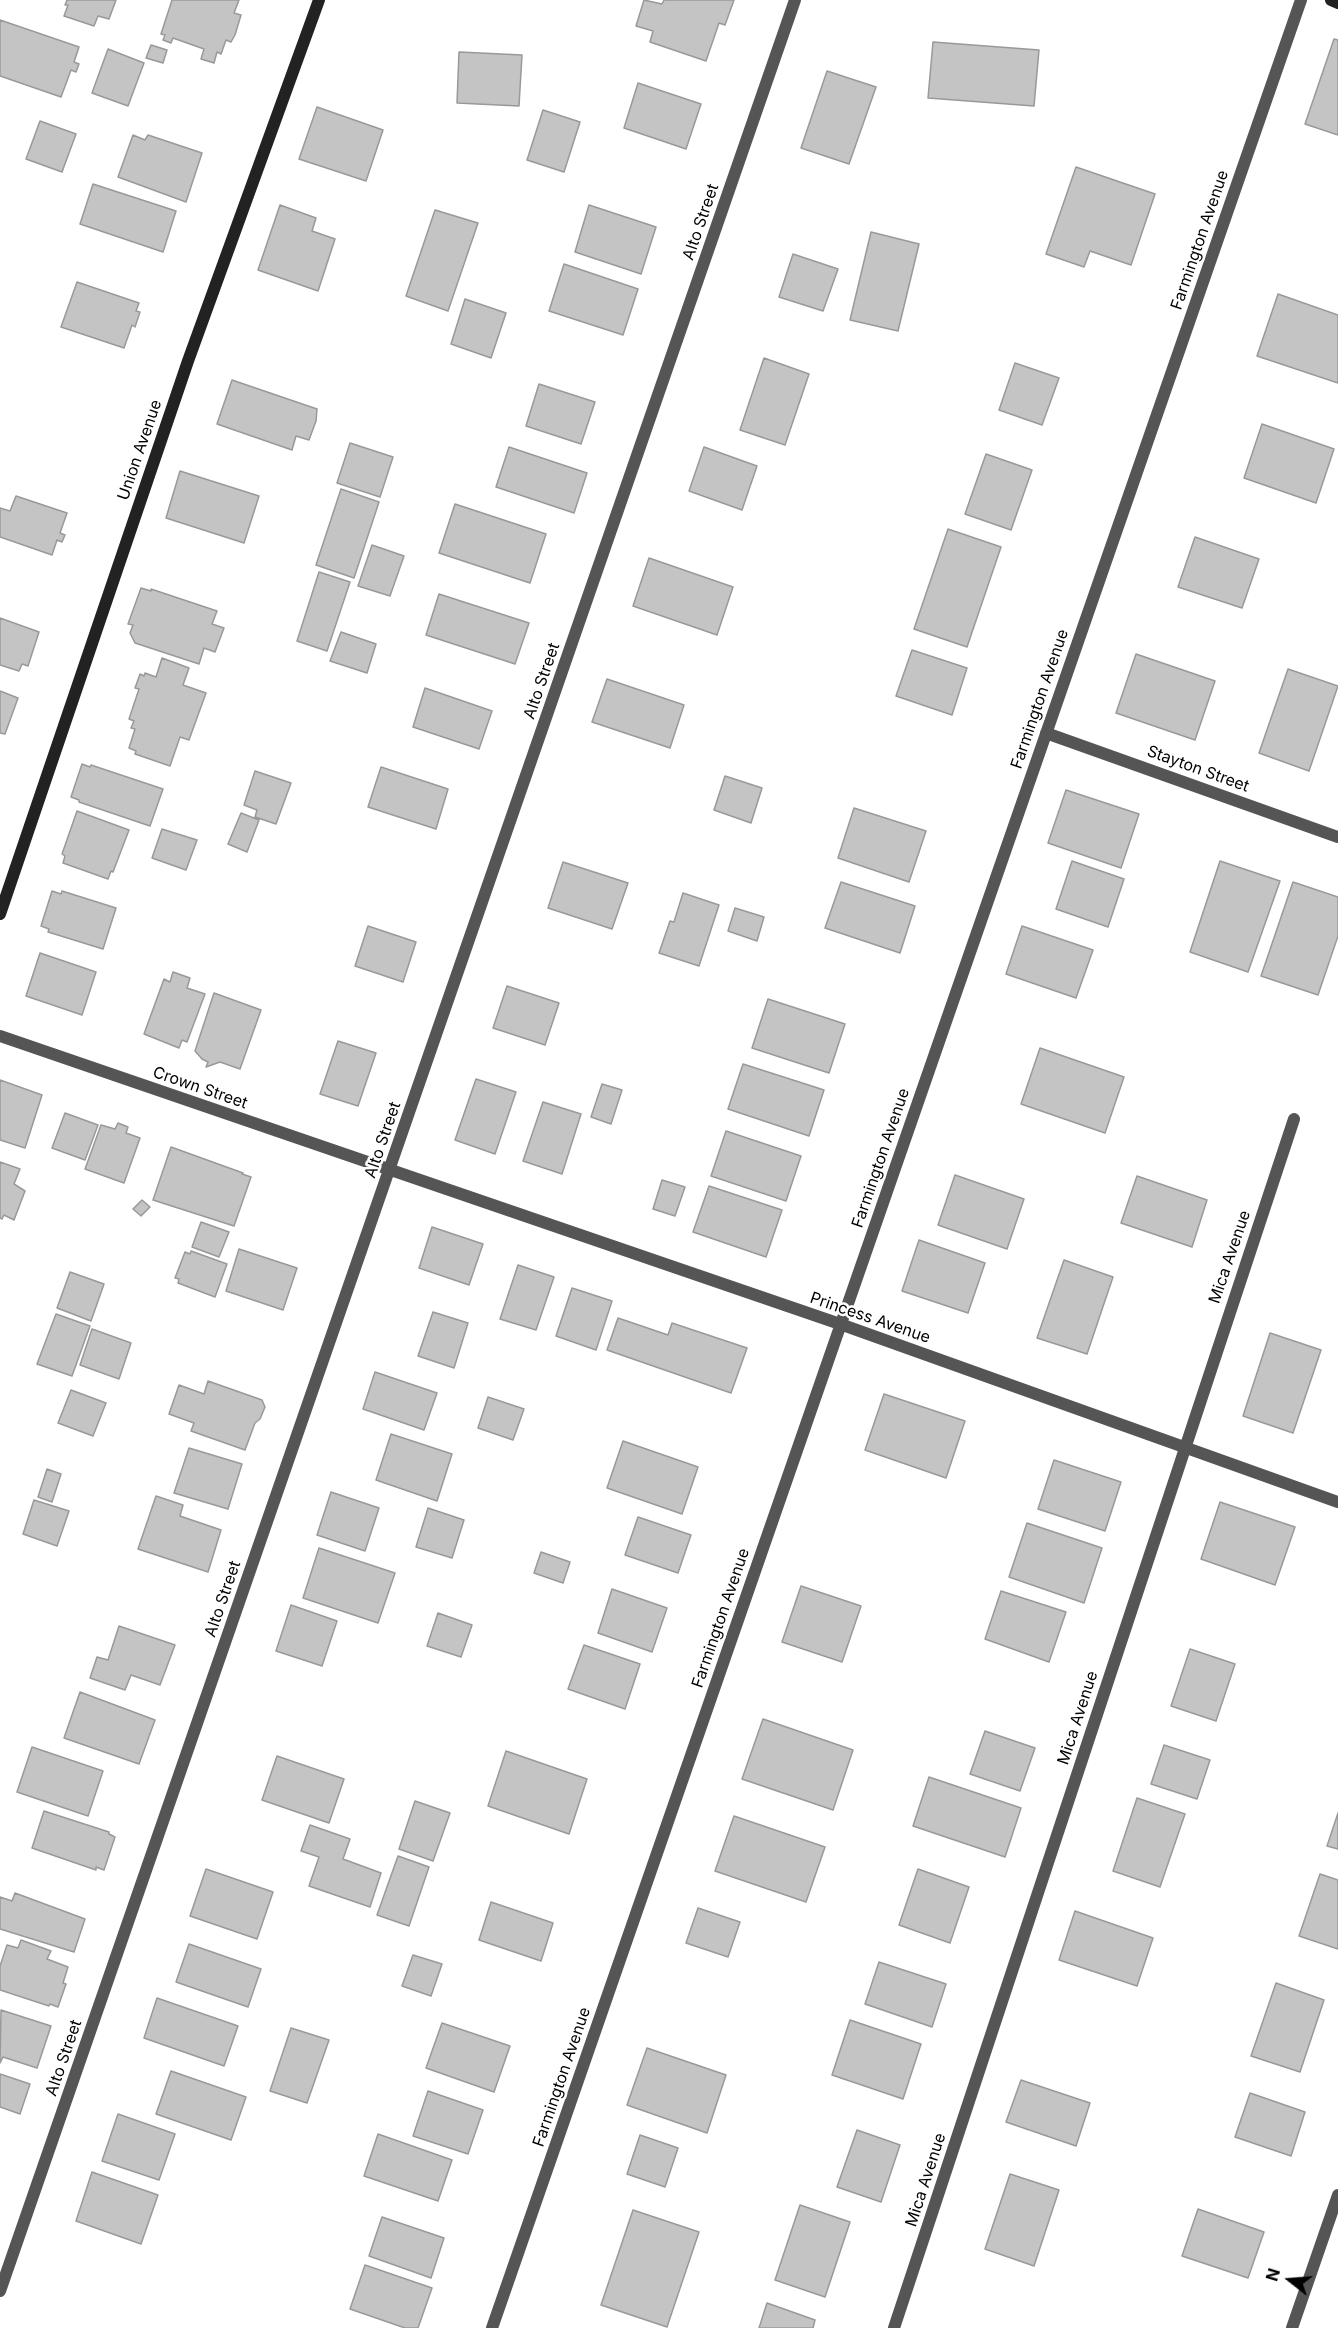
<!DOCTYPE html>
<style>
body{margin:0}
#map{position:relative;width:1338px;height:2328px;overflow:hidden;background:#fff;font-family:Inter,sans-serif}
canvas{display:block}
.north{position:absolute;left:1260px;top:2250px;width:60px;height:60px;-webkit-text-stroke:4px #fff;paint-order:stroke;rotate:287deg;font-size:16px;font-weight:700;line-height:24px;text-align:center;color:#000}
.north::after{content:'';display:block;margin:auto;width:21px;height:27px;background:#000;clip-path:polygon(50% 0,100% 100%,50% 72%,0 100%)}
</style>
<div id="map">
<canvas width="1338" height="2328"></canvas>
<div class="north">N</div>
</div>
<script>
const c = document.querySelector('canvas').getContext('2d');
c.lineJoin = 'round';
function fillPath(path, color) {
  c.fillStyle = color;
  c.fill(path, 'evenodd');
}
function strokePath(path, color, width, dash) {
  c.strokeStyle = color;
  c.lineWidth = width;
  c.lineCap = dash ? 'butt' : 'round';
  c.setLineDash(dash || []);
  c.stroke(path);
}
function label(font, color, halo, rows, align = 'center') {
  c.font = font + ' Inter,sans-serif';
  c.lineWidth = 5;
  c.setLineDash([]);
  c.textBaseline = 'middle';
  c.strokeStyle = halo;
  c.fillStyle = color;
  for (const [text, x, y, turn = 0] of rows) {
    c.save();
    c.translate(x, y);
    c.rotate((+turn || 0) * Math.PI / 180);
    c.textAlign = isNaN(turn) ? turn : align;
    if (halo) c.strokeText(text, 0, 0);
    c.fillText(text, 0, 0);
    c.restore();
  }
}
const building = new Path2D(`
 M67,0H116L109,19L98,16L94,26L64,16L68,5H65Z
 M172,0H239L234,13L241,15L235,35L231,42L226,40L221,54L217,52L214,63L201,59L204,49L173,38L171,43L163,40L165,35L161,34Z
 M644,0L662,4L664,0H734L725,25L719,23L706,61L650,42L653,31L636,26Z
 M0,20L79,47L74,62L79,64L76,72L71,70L61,97L0,76Z
 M1334,39L1338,40V135L1305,124Z
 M933,42L1039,50L1034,106L928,98Z
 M151,45L167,50L163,63L146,58Z
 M108,49L144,63L128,106L92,93Z
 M459,52L522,55L519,106L457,103Z
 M827,71L876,87L849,164L801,148Z
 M638,83L701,104L686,149L624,128Z
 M317,107L383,130L366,181L299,159Z
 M543,110L580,122L564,172L527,160Z
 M40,121L76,134L62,172L26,159Z
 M133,135L145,140L148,135L202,153L186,202L118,177Z
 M1076,167L1155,194L1131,265L1090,251L1084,267L1046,254Z
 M93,184L176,211L163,252L80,224Z
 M280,205L316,218L312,231L335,239L318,291L258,270Z
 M589,205L656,227L641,274L575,252Z
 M435,210L478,223L448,311L406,296Z
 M871,232L919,244L898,331L850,320Z
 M793,254L838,269L823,311L779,297Z
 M564,264L638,289L623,335L549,311Z
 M77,282L139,303L136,311L140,312L135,327L132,325L124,348L61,327Z
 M1278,294L1338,315V383L1257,356Z
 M465,299L506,313L491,358L451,344Z
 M764,358L809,374L785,445L740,430Z
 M1015,363L1059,378L1042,425L999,410Z
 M232,380L317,409L316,421L309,440L296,436L292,450L217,424Z
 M539,384L595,402L581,444L526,426Z
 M1262,424L1334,449L1316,503L1244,478Z
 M350,443L393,457L380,497L337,483Z
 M509,447L587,473L574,513L496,487Z
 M704,447L757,466L742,510L689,491Z
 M986,454L1032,470L1011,530L965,514Z
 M180,471L259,496L244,543L166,518Z
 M341,489L379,502L354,578L316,565Z
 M16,496L67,513L60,533L65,535L62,542L57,540L52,555L0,537V508L10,511Z
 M455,504L546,534L530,583L439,553Z
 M948,529L1001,547L967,647L914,629Z
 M1195,537L1259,559L1242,608L1178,587Z
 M372,545L404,556L390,596L358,586Z
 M649,558L733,587L717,635L633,606Z
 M319,572L350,582L327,651L297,641Z
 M141,588L151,591V589L217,611L212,624L224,628L215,652L204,648L199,664L135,643L130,633L133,625L128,624Z
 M439,594L529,623L515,664L426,635Z
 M0,618L39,632L28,666L22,664L19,671L0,665Z
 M341,632L376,644L367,673L330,661Z
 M912,650L967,668L952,715L896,696Z
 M1136,654L1215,681L1195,740L1116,713Z
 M162,658L189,668L183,685L206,693L189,740L180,737L170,766L135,754L136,751L129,748L135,729L131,728L134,721L129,719L139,689L135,688L140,674L144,676L145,673L156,677Z
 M1288,669L1338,686L1309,771L1259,753Z
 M607,679L684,705L670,748L592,722Z
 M425,688L492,711L479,749L413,727Z
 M0,691L18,698L5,734L0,733Z
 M82,764L90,767L91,765L163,789L150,826L79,802V800L71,797Z
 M381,767L448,789L436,829L368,807Z
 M255,771L291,783L276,824L255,817L257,810L244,805Z
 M725,776L762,788L751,823L714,810Z
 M1066,790L1139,814L1121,868L1048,843Z
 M854,808L926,831L909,882L838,858Z
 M77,811L129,830L113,872L111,871L108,879L63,863L65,856L62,854Z
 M241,813L259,820L247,852L228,844Z
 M162,829L197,840L186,870L152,858Z
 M1072,861L1124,879L1108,927L1056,909Z
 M1220,861L1280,881L1248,972L1190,952Z
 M563,862L628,883L612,929L548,908Z
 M841,882L915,906L900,953L825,928Z
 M1293,882L1338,897V936L1318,995L1261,976Z
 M52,891L61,894L62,891L116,908L103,949L48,932L49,929L41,926Z
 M683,893L719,905L699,966L659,953L670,921L674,922Z
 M735,908L764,917L757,941L728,931Z
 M368,926L416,942L403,982L355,966Z
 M1022,926L1093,950L1076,998L1006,974Z
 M40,953L96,972L82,1015L26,996Z
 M173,972L190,978L187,988L205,994L187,1042L182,1040L179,1048L144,1034L164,979L170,982Z
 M507,986L559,1003L545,1045L493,1028Z
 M214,993L261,1010L240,1069L220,1062L206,1067L208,1062L202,1059L195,1051Z
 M768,999L845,1024L829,1073L752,1048Z
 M338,1041L376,1053L358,1106L320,1094Z
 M1040,1048L1124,1077L1105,1133L1021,1104Z
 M743,1064L824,1090L809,1136L728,1109Z
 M476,1079L516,1092L495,1154L455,1140Z
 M0,1080L42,1095L25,1148L0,1140Z
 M602,1084L622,1090L611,1124L591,1117Z
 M543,1102L581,1114L562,1174L523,1161Z
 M65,1113L98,1125L85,1160L52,1148Z
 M118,1123L128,1127L126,1133L140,1138L124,1183L85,1169L101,1125L115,1129Z
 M726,1131L801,1156L786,1201L711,1176Z
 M171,1147L243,1173L242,1174L251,1177L234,1226L153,1200Z
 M0,1162L20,1169L14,1184L25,1191L14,1220L4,1215L2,1219L0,1218Z
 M955,1175L1024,1199L1007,1249L938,1225Z
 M1137,1176L1207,1200L1192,1247L1121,1223Z
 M662,1180L685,1187L675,1216L653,1209Z
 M709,1186L782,1210L766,1257L693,1232Z
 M142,1200L150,1207L141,1216L133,1209Z
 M201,1222L229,1232L219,1257L192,1247Z
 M432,1227L483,1244L469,1285L419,1268Z
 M919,1240L985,1263L968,1313L902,1291Z
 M239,1249L297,1268L283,1310L226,1291Z
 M191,1251L227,1264L215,1297L178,1283L179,1279L175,1278L185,1252L190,1254Z
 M1064,1260L1113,1277L1087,1354L1037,1338Z
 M518,1265L554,1277L536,1330L500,1319Z
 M70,1272L104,1284L91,1321L57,1308Z
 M572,1288L612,1301L596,1350L556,1336Z
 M433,1312L468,1323L454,1368L418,1356Z
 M56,1314L90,1326L72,1376L37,1364Z
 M618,1318L668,1335L672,1323L747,1348L731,1393L607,1350Z
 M92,1329L131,1343L119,1379L80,1365Z
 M1270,1333L1321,1350L1293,1433L1243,1416Z
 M375,1372L437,1393L424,1430L363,1409Z
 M208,1381L262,1400L265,1407L260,1419L255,1423L245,1450L191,1431L194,1423L169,1414L179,1385L204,1394Z
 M71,1390L106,1403L93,1436L58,1423Z
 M884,1394L965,1421L946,1478L865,1450Z
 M488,1397L524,1409L513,1440L478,1428Z
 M391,1434L452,1454L437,1501L376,1480Z
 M623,1441L698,1467L682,1514L607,1488Z
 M189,1448L242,1464L228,1509L174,1493Z
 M1054,1460L1121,1482L1105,1531L1038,1509Z
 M47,1469L61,1474L52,1502L38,1497Z
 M331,1492L379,1508L365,1551L317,1535Z
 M156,1496L183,1505L180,1516L221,1530L208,1572L138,1549Z
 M34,1500L69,1511L57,1546L23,1534Z
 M1220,1502L1295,1527L1275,1585L1201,1559Z
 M428,1508L464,1520L452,1558L416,1547Z
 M638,1517L691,1535L678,1573L625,1555Z
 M1027,1523L1102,1548L1084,1603L1009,1577Z
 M319,1548L395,1573L378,1623L303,1598Z
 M541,1552L570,1562L563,1583L534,1573Z
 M801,1586L861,1606L842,1662L782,1642Z
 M612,1589L667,1608L652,1652L598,1633Z
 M1001,1591L1066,1612L1049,1662L985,1639Z
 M291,1605L337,1621L322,1666L276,1651Z
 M438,1613L472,1625L461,1657L427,1646Z
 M119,1626L175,1645L160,1685L131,1675L125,1690L90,1678L97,1657L108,1660Z
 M584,1645L640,1664L625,1709L568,1689Z
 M1190,1649L1235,1664L1216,1721L1171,1706Z
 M80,1692L155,1720L139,1764L64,1738Z
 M763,1719L853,1750L833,1810L742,1779Z
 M985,1731L1035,1748L1020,1791L970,1774Z
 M1164,1745L1210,1760L1197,1799L1151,1784Z
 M32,1747L103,1771L88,1816L17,1792Z
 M506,1751L587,1779L569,1834L488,1806Z
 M277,1756L344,1779L329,1823L262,1800Z
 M929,1777L1021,1808L1005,1857L913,1826Z
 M1137,1798L1185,1814L1160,1887L1113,1871Z
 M415,1801L450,1813L433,1861L399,1849Z
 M44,1811L109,1832V1834L115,1837L104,1870L96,1867V1870L32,1848Z
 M1338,1813V1849L1327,1846Z
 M734,1816L825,1847L806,1902L715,1871Z
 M310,1825L350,1839L343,1859L381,1873L370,1907L309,1886L319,1857L301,1851Z
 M398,1856L429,1867L409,1926L377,1915Z
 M206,1869L273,1892L257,1939L190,1916Z
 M918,1869L969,1887L950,1943L899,1925Z
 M1320,1874L1338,1880V1949L1299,1936Z
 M15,1893L85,1919L74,1952L0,1929V1897L12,1901Z
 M491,1902L553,1923L541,1961L479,1940Z
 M698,1908L740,1922L728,1957L686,1943Z
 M1075,1911L1153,1938L1137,1986L1059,1960Z
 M21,1940L51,1951L47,1959L68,1967L63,1983L66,1984L58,2007L50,2004L49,2006L0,1990V1966L7,1945L18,1948Z
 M189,1944L261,1969L248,2007L176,1982Z
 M413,1955L442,1964L431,1996L402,1986Z
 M879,1962L946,1984L932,2027L865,2004Z
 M1276,1983L1324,2000L1300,2072L1251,2056Z
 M157,1998L238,2026L224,2066L144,2038Z
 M1,2010L51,2026L37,2068L3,2057L0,2063Z
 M850,2020L921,2044L903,2099L832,2075Z
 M442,2023L510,2046L494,2092L426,2068Z
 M291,2028L329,2040L307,2103L270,2091Z
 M647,2048L726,2075L707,2133L627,2105Z
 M171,2071L246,2097L231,2140L156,2114Z
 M0,2074L30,2084L20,2114L0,2107Z
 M1021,2080L1090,2103L1076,2146L1006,2122Z
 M428,2091L483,2110L468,2154L413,2136Z
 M1250,2093L1305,2112L1291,2156L1235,2137Z
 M118,2114L175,2134L159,2180L102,2161Z
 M857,2130L900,2145L881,2202L837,2187Z
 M378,2134L452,2160L438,2201L364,2176Z
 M640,2135L678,2148L665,2187L627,2174Z
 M92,2172L158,2195L141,2244L76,2221Z
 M1010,2174L1059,2190L1034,2266L985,2249Z
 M800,2205L850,2222L825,2297L775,2280Z
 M1198,2209L1264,2232L1248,2278L1182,2256Z
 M633,2210L699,2232L667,2327L601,2305Z
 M382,2217L444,2238L431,2278L369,2256Z
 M365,2265L432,2288L418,2328H405L350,2309Z
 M767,2303L815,2320L813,2328H759Z`);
fillPath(building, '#c4c4c4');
strokePath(building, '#999', 1.5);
strokePath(new Path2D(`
 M1046,733L1338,837
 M0,1036L840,1324L1338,1502
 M0,2291L795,0
 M492,2328L1301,0
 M894,2328L1294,1119
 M1292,2328L1338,2195`), '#555', 12);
strokePath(new Path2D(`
 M1331,0L1338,3
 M0,914L188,361L319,0`), '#222', 12);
label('16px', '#000', '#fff', [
 ["Alto Street",701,222,-71],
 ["Farmington Avenue",1200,240,-71],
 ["Union Avenue",140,450,-71],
 ["Alto Street",542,681,-71],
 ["Farmington Avenue",1040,699,-71],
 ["Stayton Street",1198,769,20],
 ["Crown Street",200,1088,19],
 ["Alto Street",383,1140,-71],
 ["Farmington Avenue",881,1158,-71],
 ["Mica Avenue",1230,1257,-71],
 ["Princess Avenue",870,1318,19],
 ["Alto Street",223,1599,-71],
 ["Farmington Avenue",721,1618,-71],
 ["Mica Avenue",1078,1718,-72],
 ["Alto Street",64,2058,-71],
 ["Farmington Avenue",562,2077,-71],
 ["Mica Avenue",926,2180,-72]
]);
</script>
